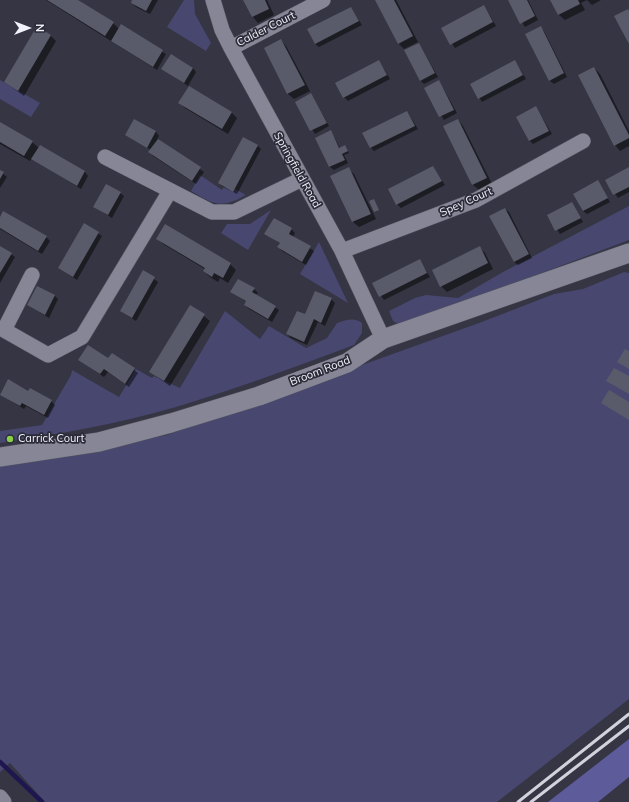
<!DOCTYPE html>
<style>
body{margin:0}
#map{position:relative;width:629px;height:802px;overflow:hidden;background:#353543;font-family:Mulish,sans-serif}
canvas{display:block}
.north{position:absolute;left:8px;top:8px;width:40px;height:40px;-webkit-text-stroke:3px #2b2b39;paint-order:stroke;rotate:90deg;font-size:11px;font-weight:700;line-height:16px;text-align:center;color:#f2f2fb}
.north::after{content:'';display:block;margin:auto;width:14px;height:18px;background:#f2f2fb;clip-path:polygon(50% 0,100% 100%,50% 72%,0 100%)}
</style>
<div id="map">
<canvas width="629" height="802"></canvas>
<div class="north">N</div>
</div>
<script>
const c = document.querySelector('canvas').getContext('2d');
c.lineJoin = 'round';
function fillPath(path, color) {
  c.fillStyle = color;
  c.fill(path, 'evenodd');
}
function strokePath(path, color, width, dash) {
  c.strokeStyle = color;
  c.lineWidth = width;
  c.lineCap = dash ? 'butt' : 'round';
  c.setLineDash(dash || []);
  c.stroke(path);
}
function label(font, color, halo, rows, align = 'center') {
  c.font = font + ' Mulish,sans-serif';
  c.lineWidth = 3.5;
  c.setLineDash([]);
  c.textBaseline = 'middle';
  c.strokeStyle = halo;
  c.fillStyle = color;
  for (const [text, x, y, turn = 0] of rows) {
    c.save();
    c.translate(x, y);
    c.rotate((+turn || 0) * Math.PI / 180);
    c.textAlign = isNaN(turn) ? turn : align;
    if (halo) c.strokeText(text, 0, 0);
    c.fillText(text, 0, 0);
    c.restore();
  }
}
fillPath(new Path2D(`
 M184,0H194L195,14L211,43L206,51L167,27Z
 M0,80L40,103L31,117L0,99Z
 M200,175L222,190L224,186L233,191L235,189L246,195C221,209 214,205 191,191Z
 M629,206V240L457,305L398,324L393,321L389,311L415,298L426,295L458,298L503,272Z
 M271,210L248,250L221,233L227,224H250Z
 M319,242L348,303L300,274Z
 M624,272L629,273V699L497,802H45L10,763L0,772V466L167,435L479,323L554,294L583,289Z
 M225,311L260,339L269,326L306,348L327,338L337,323C346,320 354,317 362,323V333L354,345C295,367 236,389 176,407C118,424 59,434 0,443V431L42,425L71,375L72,370L119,397L136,369L152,378L154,376L180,388Z`), '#48476f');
fillPath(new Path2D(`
 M629,739V777L598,802H548Z`), '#5d5b9a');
fillPath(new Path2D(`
 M46,0H76L113,23L119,29L121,26L166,54L157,70Z
 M134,0H158L150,14L136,7L132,3Z
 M245,0H267L274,15L258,23L253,17Z
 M376,0H396L418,42L404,49L398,43Z
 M509,0H528L538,20L525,27Z
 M551,0H601L592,5L587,0L581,3L585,10L565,20L559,15Z
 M484,6L496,26L455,48L442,28Z
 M351,8L362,25L319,47L315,44Z
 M540,27L544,31L567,77L554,84L550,81L526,34Z
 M50,35L56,41L24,96L5,82Z
 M281,40L286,46L310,91L294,99L288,94L265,48Z
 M419,44L438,77L424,84L421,81Z
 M379,61L390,79L348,101L344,97Z
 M515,61L526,79L482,102L471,84Z
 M193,68L196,72L188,86L163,69Z
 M594,68L600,74L629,131V146L620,151L615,145Z
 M439,81L457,113L444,120L425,88Z
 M189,87L232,113L237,118L228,134L185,108L180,103Z
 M311,94L329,126L315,134L296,102Z
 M536,108L552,134L533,144L529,140Z
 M407,112L418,129L374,151L370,147Z
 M458,120L463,126L492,184L479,190L473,185L444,127Z
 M134,121L156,132L159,136L157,139L204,172L196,184L153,156L150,152L151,150L126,135Z
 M0,123L32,142L39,148L40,146L85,172L88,176L81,189L32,158L30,161L0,144Z
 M331,131L340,148L345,146L349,153L344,155L348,163L334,170L330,167L316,138Z
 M258,146L261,149L237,194L223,187L219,183Z
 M433,167L445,185L401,208L397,204Z
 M629,168V192L618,198L606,180Z
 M348,169L354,174L376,219L359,227L353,222L332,177Z
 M0,171L7,177L0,188Z
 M598,182L610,202L587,214L583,211Z
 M120,193L124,196L112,218L95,207Z
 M572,203L583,222L560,234L548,215Z
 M505,209L509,212L532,258L518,265L514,262Z
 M0,219L46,237L50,241L42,254L0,229Z
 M84,225L102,236L77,280L59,268Z
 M291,229L295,233L293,237L314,251L306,265L282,251L279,247L281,244L266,234Z
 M157,238L230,264L236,270L228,283L220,278L218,282L210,277L204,271L205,269L163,244Z
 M0,247L15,257L0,283Z
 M480,248L485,253L493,269L447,292L441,286Z
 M419,260L430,277L384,300L373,283Z
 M143,271L158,282L136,321L121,311Z
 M254,289L258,293L256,295L279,310L272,322L249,309L245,305L247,302L231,292Z
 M55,296L58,299L49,318L28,305Z
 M331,299L335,303L325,326L318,322L307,345L291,338L287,334L305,315Z
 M191,306L210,321L170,386L150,372Z
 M112,354L138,373L129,387L108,372L104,377L79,360H109Z
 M29,392L51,401L55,405L48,418L26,406L24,409L1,395Z`), '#0007');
strokePath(new Path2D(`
 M0,762L42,802`), '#1e164e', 4.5);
fillPath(new Path2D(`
 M47,0H78L114,22L105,36Z
 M132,0H152L146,11L131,3Z
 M243,0H265L269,9L252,17Z
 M375,0H394L413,36L398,44Z
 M508,0H527L535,16L520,24Z
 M550,0H578L580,4L558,15Z
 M484,5L493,22L450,45L441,28Z
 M351,7L359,21L315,44L307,29Z
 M628,9L629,11V44L614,16Z
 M121,24L163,50L153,67L111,41Z
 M37,26L51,35L18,91L4,82Z
 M541,26L564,73L549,81L525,34Z
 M281,39L305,85L287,94L264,48Z
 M419,43L435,73L420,81L404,50Z
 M171,54L193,68L184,83L161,69Z
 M379,60L387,75L343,98L335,83Z
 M515,60L523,75L478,99L470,84Z
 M594,67L629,135V138L614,146L578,75Z
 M439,80L454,110L439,117L424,88Z
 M189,86L232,112L222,129L178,103Z
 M311,93L327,123L310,131L295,102Z
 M536,106L549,131L529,141L516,117Z
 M407,111L415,126L370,148L362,133Z
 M134,119L156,131L147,148L125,135Z
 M458,119L487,178L472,185L443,126Z
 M0,122L33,141L24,156L0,142Z
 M331,130L339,148L345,145L348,151L342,154L345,160L329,167L315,138Z
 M243,137L258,145L233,192L218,183Z
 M158,139L201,167L192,181L148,152Z
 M40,145L85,171L77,186L31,159Z
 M433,166L442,181L396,205L388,189Z
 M349,167L371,214L352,222L330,176Z
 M629,167V187L613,195L605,180Z
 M0,170L4,172L0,179Z
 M598,180L608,198L583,211L573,194Z
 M106,184L121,192L108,215L93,207Z
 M374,199L379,210L374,212L369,201Z
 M572,202L581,218L555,231L547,215Z
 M505,208L529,254L514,262L489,216Z
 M3,211L47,236L38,251L0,228V217Z
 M274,218L292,228L289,234L311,246L302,262L277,247L280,243L264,234Z
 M84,223L99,232L73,277L58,268Z
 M165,224L231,263L223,278L214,273L212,277L203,271L205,268L156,239Z
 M0,246L12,253L0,273Z
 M480,246L488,263L440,287L432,270Z
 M420,259L427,273L379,297L372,283Z
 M143,270L155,277L132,318L120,311Z
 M238,279L255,288L252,292L276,306L268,319L244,305L246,301L230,292Z
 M37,286L55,295L45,315L27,305Z
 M315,291L332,298L321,323L314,319L304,342L286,334L297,311L305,314Z
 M190,305L205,314L164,381L149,372Z
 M88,345L108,358L112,353L135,368L125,384L104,369L100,374L78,360Z
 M625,349L629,351V369L617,362Z
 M614,368L629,376V394L606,381Z
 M8,379L28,391L30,388L52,400L44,415L22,403L20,406L0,395Z
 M609,390L629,402V420L601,403Z`), '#5a5b6a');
const minor = new Path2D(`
 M213,0L222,30L231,48L342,251L383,339
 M231,48L323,0
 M105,157L212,212H234L302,179
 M342,251L476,200L583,141
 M32,275L4,330L48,355L82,337L170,191
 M0,797L4,802`);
const tertiary = new Path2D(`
 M0,457L99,442L171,423L259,396L347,363L383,339L629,253`);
strokePath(minor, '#545460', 16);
strokePath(tertiary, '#545460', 20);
strokePath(minor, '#868696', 15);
strokePath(tertiary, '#868696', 19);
strokePath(new Path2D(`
 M518,802L629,714
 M531,802L629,726`), '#d2d2dc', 3);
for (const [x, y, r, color] of [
 [10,439,4,"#87cf4b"]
]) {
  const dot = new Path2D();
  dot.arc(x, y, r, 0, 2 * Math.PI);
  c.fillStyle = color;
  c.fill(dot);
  strokePath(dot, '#2b2b39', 1.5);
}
label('11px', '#f2f2fb', '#2b2b39', [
 ["Calder Court",266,29,-27],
 ["Springfield Road",297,170,61],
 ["Spey Court",466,202,-24],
 ["Broom Road",320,371,-21]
]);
label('11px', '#f2f2fb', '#2b2b39', [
 ["Carrick Court",18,439]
], 'left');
</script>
